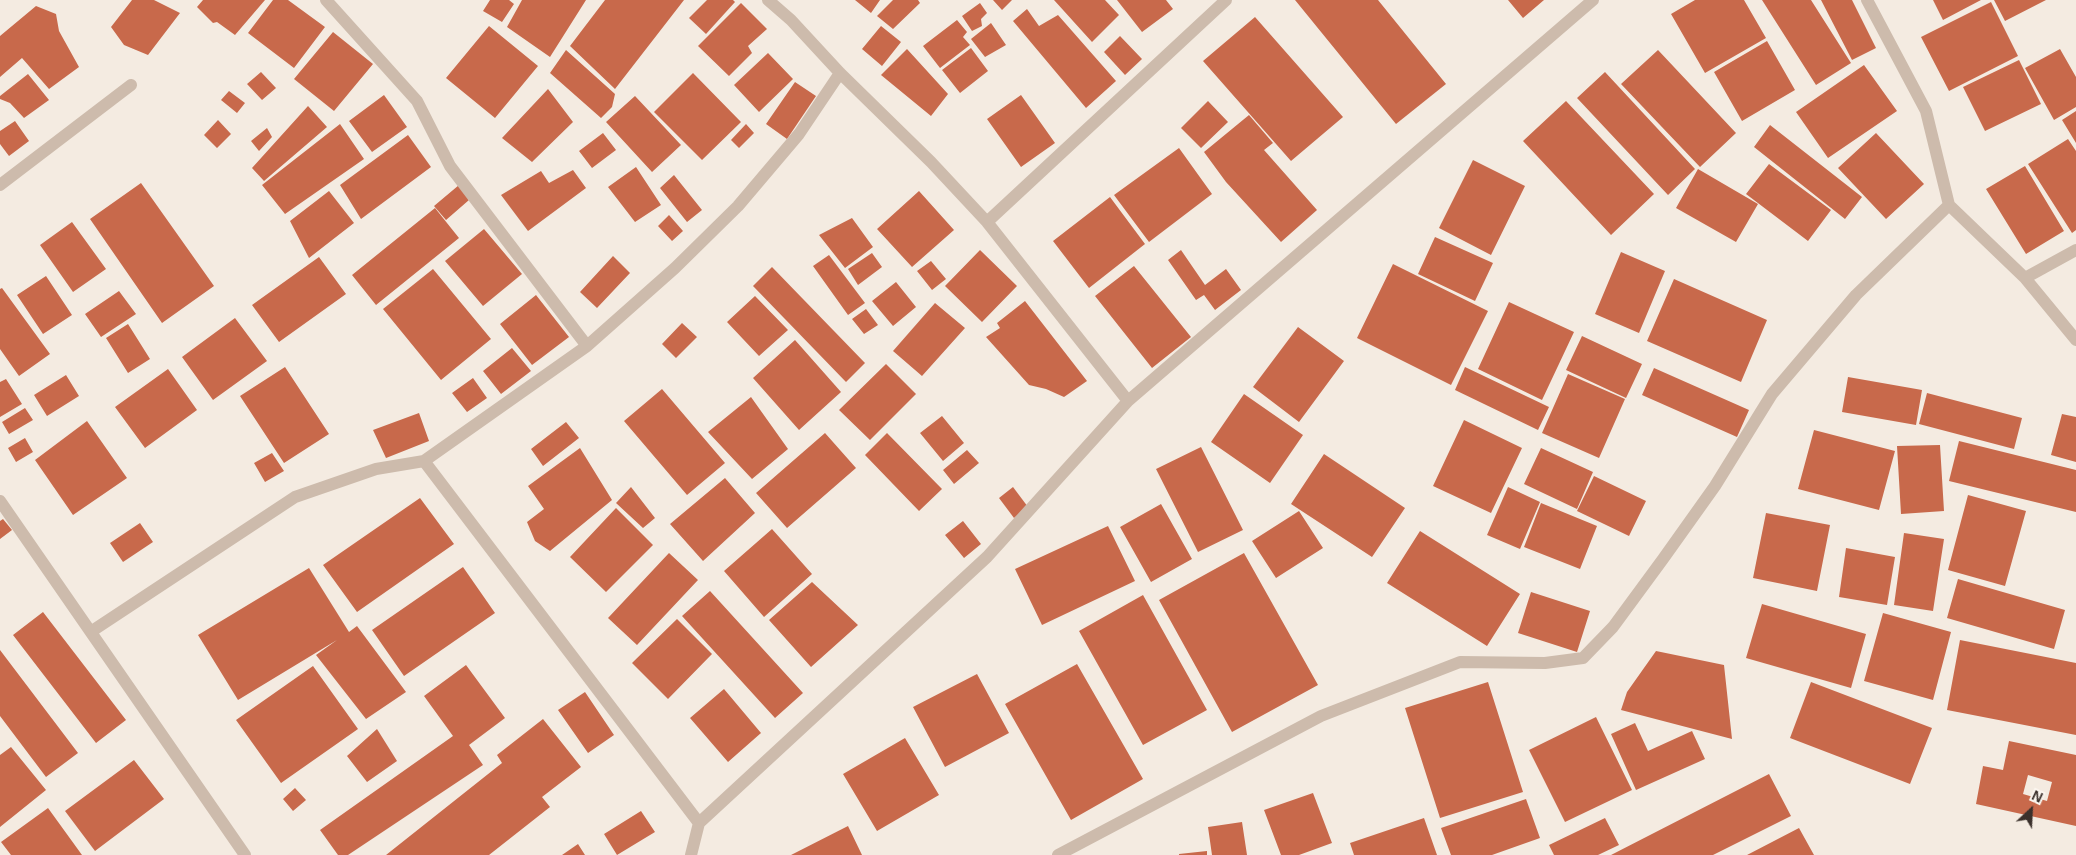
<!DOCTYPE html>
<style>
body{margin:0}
#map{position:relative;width:2076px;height:855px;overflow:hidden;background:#f4ebe1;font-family:Helvetica,sans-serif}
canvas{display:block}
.north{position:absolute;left:2006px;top:785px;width:50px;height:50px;-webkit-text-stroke:4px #fbf5ee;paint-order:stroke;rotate:25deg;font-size:14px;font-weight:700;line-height:20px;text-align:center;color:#3b302b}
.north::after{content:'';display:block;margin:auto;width:18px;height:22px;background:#3b302b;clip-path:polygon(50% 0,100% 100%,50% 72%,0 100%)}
</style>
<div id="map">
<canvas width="2076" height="855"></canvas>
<div class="north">N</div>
</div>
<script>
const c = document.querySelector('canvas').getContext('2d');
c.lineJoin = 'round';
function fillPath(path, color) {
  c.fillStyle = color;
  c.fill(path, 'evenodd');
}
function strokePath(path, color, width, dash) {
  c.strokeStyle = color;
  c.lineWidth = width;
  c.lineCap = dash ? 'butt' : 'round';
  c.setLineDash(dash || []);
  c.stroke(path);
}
fillPath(new Path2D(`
 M132,0H154L180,13L148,55L124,45L111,27Z
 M203,0H265L235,35L217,22L213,23L197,7Z
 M273,0H288L325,27L294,68L248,33Z
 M490,0H509L514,4L502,22L483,11Z
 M522,0H586L550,57L507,27Z
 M605,0H684L615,89L570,46Z
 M707,0H733L735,2L706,34L689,18Z
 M855,0H880L871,13Z
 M893,0H918L920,3L893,29L877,16Z
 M993,0H1012L1002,10Z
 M1054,0H1105L1119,15L1092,42Z
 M1117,0H1166L1173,9L1142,32Z
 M1295,0H1378L1446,84L1396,124Z
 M1508,0H1544L1523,18Z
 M1695,0H1744L1766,38L1705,73L1671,14Z
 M1762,0H1811L1851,63L1816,85Z
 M1821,0H1852L1876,48L1852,60Z
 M1933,0H1981L1943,20Z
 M1994,0H2046L2005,21Z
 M1991,2L2018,56L1949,91L1921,37Z
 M741,3L767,29L748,46L752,53L729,76L698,46Z
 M980,3L987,13L981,19L982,26L972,31L962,16Z
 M36,6L56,14L59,31L79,67L49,89L22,58L0,77V36Z
 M1027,9L1039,26L1058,15L1116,81L1086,108L1013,21Z
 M1255,17L1343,117L1291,161L1203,61Z
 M957,20L967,32L963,37L970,45L940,68L923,46Z
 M991,23L1006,45L985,57L971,39Z
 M489,26L538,66L495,118L446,78Z
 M881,26L901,42L882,66L862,49Z
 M333,32L373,64L334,111L294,79Z
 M1120,36L1142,59L1125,75L1104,52Z
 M1767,41L1795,90L1742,121L1714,72Z
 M971,48L988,71L960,93L942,70Z
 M907,49L948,94L931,116L881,75Z
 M2060,49L2076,77V107L2054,120L2025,68Z
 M566,50L615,94L612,107L601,118L550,73Z
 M1658,50L1736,133L1700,167L1621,84Z
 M768,53L793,79L759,112L734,85Z
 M2019,60L2041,104L1985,131L1963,87Z
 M1864,65L1897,111L1828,158L1796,112Z
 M261,72L276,88L262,100L247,84Z
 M1605,72L1695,169L1668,195L1577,98Z
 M693,73L741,122L702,160L654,112Z
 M28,74L49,100L24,118L10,103L0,99V96Z
 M795,82L816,96L787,139L766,124Z
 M548,89L573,122L532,162L502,138Z
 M229,91L245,103L237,113L221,100Z
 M384,95L407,127L372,152L349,121Z
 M1021,95L1055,143L1021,167L987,119Z
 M635,96L681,145L652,172L606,122Z
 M1208,101L1228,122L1201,148L1181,128Z
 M1566,101L1654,194L1611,235L1523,141Z
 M308,106L327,127L264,181L252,168Z
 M2076,111V143L2062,120Z
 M1249,115L1273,143L1264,150L1317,210L1281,242L1226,182L1204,152Z
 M218,120L231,134L217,148L204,135Z
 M15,121L29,141L9,156L0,144V131Z
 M340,124L364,159L285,214L262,185Z
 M746,124L754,133L739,148L731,140Z
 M1770,125L1862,197L1845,219L1754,147Z
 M267,128L272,137L259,151L251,141Z
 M603,133L616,150L592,168L579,151Z
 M1876,133L1924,184L1886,219L1838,168Z
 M408,135L431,167L361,219L340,185Z
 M2068,139L2076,151V230L2072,233L2028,164Z
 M1179,148L1212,194L1149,242L1114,195Z
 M1473,160L1525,186L1491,255L1439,228Z
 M1769,164L1831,210L1808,241L1746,194Z
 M2025,166L2064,231L2026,254L1986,189Z
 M636,167L661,205L635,222L608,187Z
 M1698,169L1758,204L1736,242L1676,208Z
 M573,170L586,188L528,231L501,195L541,171L549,183Z
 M674,175L702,210L687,222L660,188Z
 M141,183L214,286L162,323L90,219Z
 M459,185L469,200L446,220L434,206Z
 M329,191L354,223L309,258L290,221Z
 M919,191L954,230L912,267L877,229Z
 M1110,197L1145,244L1089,288L1053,241Z
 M435,208L459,238L376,305L352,275Z
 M669,215L683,231L672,241L658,226Z
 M852,218L873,247L845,268L819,235Z
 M72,222L106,269L73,292L40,245Z
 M484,229L522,274L483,306L445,261Z
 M1435,237L1493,263L1475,301L1418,274Z
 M980,250L1017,286L982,322L945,286Z
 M1181,250L1205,285L1226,269L1241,290L1215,310L1204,295L1196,300L1168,260Z
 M1621,252L1665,271L1639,333L1595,314Z
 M872,253L882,267L858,285L848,269Z
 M829,255L865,303L848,315L813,266Z
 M613,256L630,273L597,308L580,292Z
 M319,257L346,294L279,342L252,305Z
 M931,261L946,279L932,290L917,271Z
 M1393,264L1488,311L1451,385L1357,338Z
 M1134,266L1191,337L1152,368L1095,296Z
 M772,267L865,363L846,382L753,286Z
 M433,269L491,339L441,380L383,309Z
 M46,276L72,315L43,334L17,295Z
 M1674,279L1767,320L1741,382L1647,341Z
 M896,282L916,307L893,326L872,301Z
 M2,288L50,354L19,376L0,349V289Z
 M119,291L136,314L101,337L85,314Z
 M536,295L569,337L532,365L500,324Z
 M755,296L788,330L759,356L727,322Z
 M1025,301L1087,381L1064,397L1046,389L1029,385L986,337L1000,328L997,323Z
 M1509,302L1574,332L1542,400L1478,369Z
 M935,303L965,328L922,376L893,351Z
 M866,309L878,325L864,334L852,319Z
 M235,318L267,361L213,400L182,357Z
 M682,323L697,337L676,358L662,344Z
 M128,324L150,359L128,373L106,338Z
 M1298,327L1344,361L1299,422L1253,387Z
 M1582,336L1642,364L1626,398L1566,370Z
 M795,340L841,392L799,430L753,378Z
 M512,348L531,371L501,394L483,371Z
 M886,364L916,394L870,440L839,410Z
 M285,367L329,434L284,463L240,396Z
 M1465,367L1549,407L1538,430L1455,390Z
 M1654,368L1749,410L1737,437L1642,395Z
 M168,369L197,410L145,448L115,407Z
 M1568,374L1625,399L1599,458L1542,433Z
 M66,375L79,396L47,416L34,395Z
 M1848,377L1922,390L1916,425L1842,412Z
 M473,378L487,398L467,412L452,393Z
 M6,379L22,404L0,417V382Z
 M662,389L725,463L687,495L624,421Z
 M1927,393L2022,418L2014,449L1919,424Z
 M1244,394L1303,435L1270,483L1211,442Z
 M751,397L788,449L752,479L708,432Z
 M25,408L33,420L9,434L2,422Z
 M419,413L429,441L386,458L373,430Z
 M2062,414L2076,417V462L2051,455Z
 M942,416L964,443L943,461L920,433Z
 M1464,420L1522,448L1491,513L1433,486Z
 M87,421L127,478L73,515L35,460Z
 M566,422L579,438L543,466L531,449Z
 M1814,430L1895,451L1879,510L1798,489Z
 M825,433L856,468L787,528L756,493Z
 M887,433L942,489L919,511L865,455Z
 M25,438L33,452L16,462L8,448Z
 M1959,441L2076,470V512L1949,481Z
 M1940,445L1944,511L1901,514L1897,446Z
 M1201,447L1243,530L1198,552L1156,469Z
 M580,448L612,500L550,551L535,541L527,522L544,509L528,486Z
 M1541,448L1593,472L1577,509L1524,484Z
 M967,450L979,463L954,484L943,470Z
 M272,453L284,471L265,482L254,463Z
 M1324,454L1405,508L1372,557L1291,504Z
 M1594,476L1646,501L1629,536L1577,511Z
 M725,478L755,513L703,561L670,524Z
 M631,487L655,518L643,528L616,503Z
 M1013,487L1028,507L1014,518L999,498Z
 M1508,487L1540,502L1520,549L1487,535Z
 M1968,495L2026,511L2005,586L1948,570Z
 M420,498L454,544L357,612L323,565Z
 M1541,503L1597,526L1580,569L1524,547Z
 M1161,504L1192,559L1151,582L1120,527Z
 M616,508L653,545L606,592L570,557Z
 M1299,511L1323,548L1276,578L1252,541Z
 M1766,513L1830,525L1817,591L1753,578Z
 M3,519L12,530L0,539V521Z
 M963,521L981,544L964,558L945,535Z
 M140,523L153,542L123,562L110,543Z
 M1108,526L1135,581L1042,625L1015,569Z
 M772,529L812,574L764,617L724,571Z
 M1420,531L1520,594L1487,646L1387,583Z
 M1904,533L1944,539L1933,611L1894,605Z
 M1846,548L1895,557L1887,605L1839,597Z
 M669,553L698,580L637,645L608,618Z
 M1244,553L1318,685L1232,732L1159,600Z
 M463,567L495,613L404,676L372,630Z
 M309,568L349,632L357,626L406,692L366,719L316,655L337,640L238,700L198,635Z
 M1958,579L2065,610L2054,649L1947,618Z
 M812,582L858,625L811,667L769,620Z
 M710,591L803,693L775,718L682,616Z
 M1531,592L1590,611L1577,652L1518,633Z
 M1143,595L1207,710L1143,745L1079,631Z
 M1762,604L1866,634L1851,688L1746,658Z
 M43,612L126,720L96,743L13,635Z
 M1883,613L1951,632L1933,700L1864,681Z
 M677,619L712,654L668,699L632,663Z
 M1960,640L2076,663V735L1947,710Z
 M0,650L78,753L46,777L0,716Z
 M1656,651L1724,665L1732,739L1621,710L1627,692Z
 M1077,664L1143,779L1071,820L1005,704Z
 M466,665L505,718L469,745L483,765L348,855H338L320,830L453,736L424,696Z
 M313,666L358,729L281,783L236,720Z
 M977,674L1009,733L945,767L913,707Z
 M1488,682L1523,792L1440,818L1405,708Z
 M1811,682L1932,728L1910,784L1790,738Z
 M724,689L761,733L728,762L690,718Z
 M585,692L614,735L588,753L558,710Z
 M1596,717L1632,790L1565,822L1529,750Z
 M543,719L581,767L542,797L550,807L489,855H386L502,763L497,755Z
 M1635,723L1648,751L1692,731L1705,759L1636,790L1611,734Z
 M377,729L397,761L367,782L347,756Z
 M905,738L939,795L877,831L843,774Z
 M2009,741L2076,755V826L1976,804L1983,766L2003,770ZM2028,775L2052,782L2047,801L2023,794Z
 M11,747L46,790L0,827V755Z
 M134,760L164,799L95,851L65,811Z
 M1769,774L1791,816L1713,855H1611Z
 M295,788L306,800L293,811L283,799Z
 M1313,793L1332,843L1299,855H1281L1264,810Z
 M1526,799L1540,838L1492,855H1451L1441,828Z
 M48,808L82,855H11L1,842Z
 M641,811L655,832L617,855L604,834Z
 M1424,818L1437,855H1354L1350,843Z
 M1605,818L1619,845L1598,855H1554L1549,845Z
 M1242,822L1247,855H1212L1208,827Z
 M848,826L862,855H791Z
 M1799,828L1814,855H1747Z
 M578,844L585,855H562Z
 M1207,851V855H1179V854Z`), '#c8694b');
strokePath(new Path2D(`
 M326,0L417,101L450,166L587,346
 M768,0L791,20L840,73L931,162L987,222L1128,401
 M1867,0L1926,111L1949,205L2025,278L2076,340
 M0,185L131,85
 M987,222L1226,0
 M2025,278L2076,250
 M424,461L699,823
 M0,501L245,855
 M92,631L295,497L376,469L424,461L587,346L675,268L738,206L799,134L840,73
 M691,855L699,823L987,557L1128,401L1593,0
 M1058,855L1321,716L1460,662L1545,663L1583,658L1613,627L1663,559L1715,486L1772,394L1856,295L1949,205`), '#cdbbac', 12);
</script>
